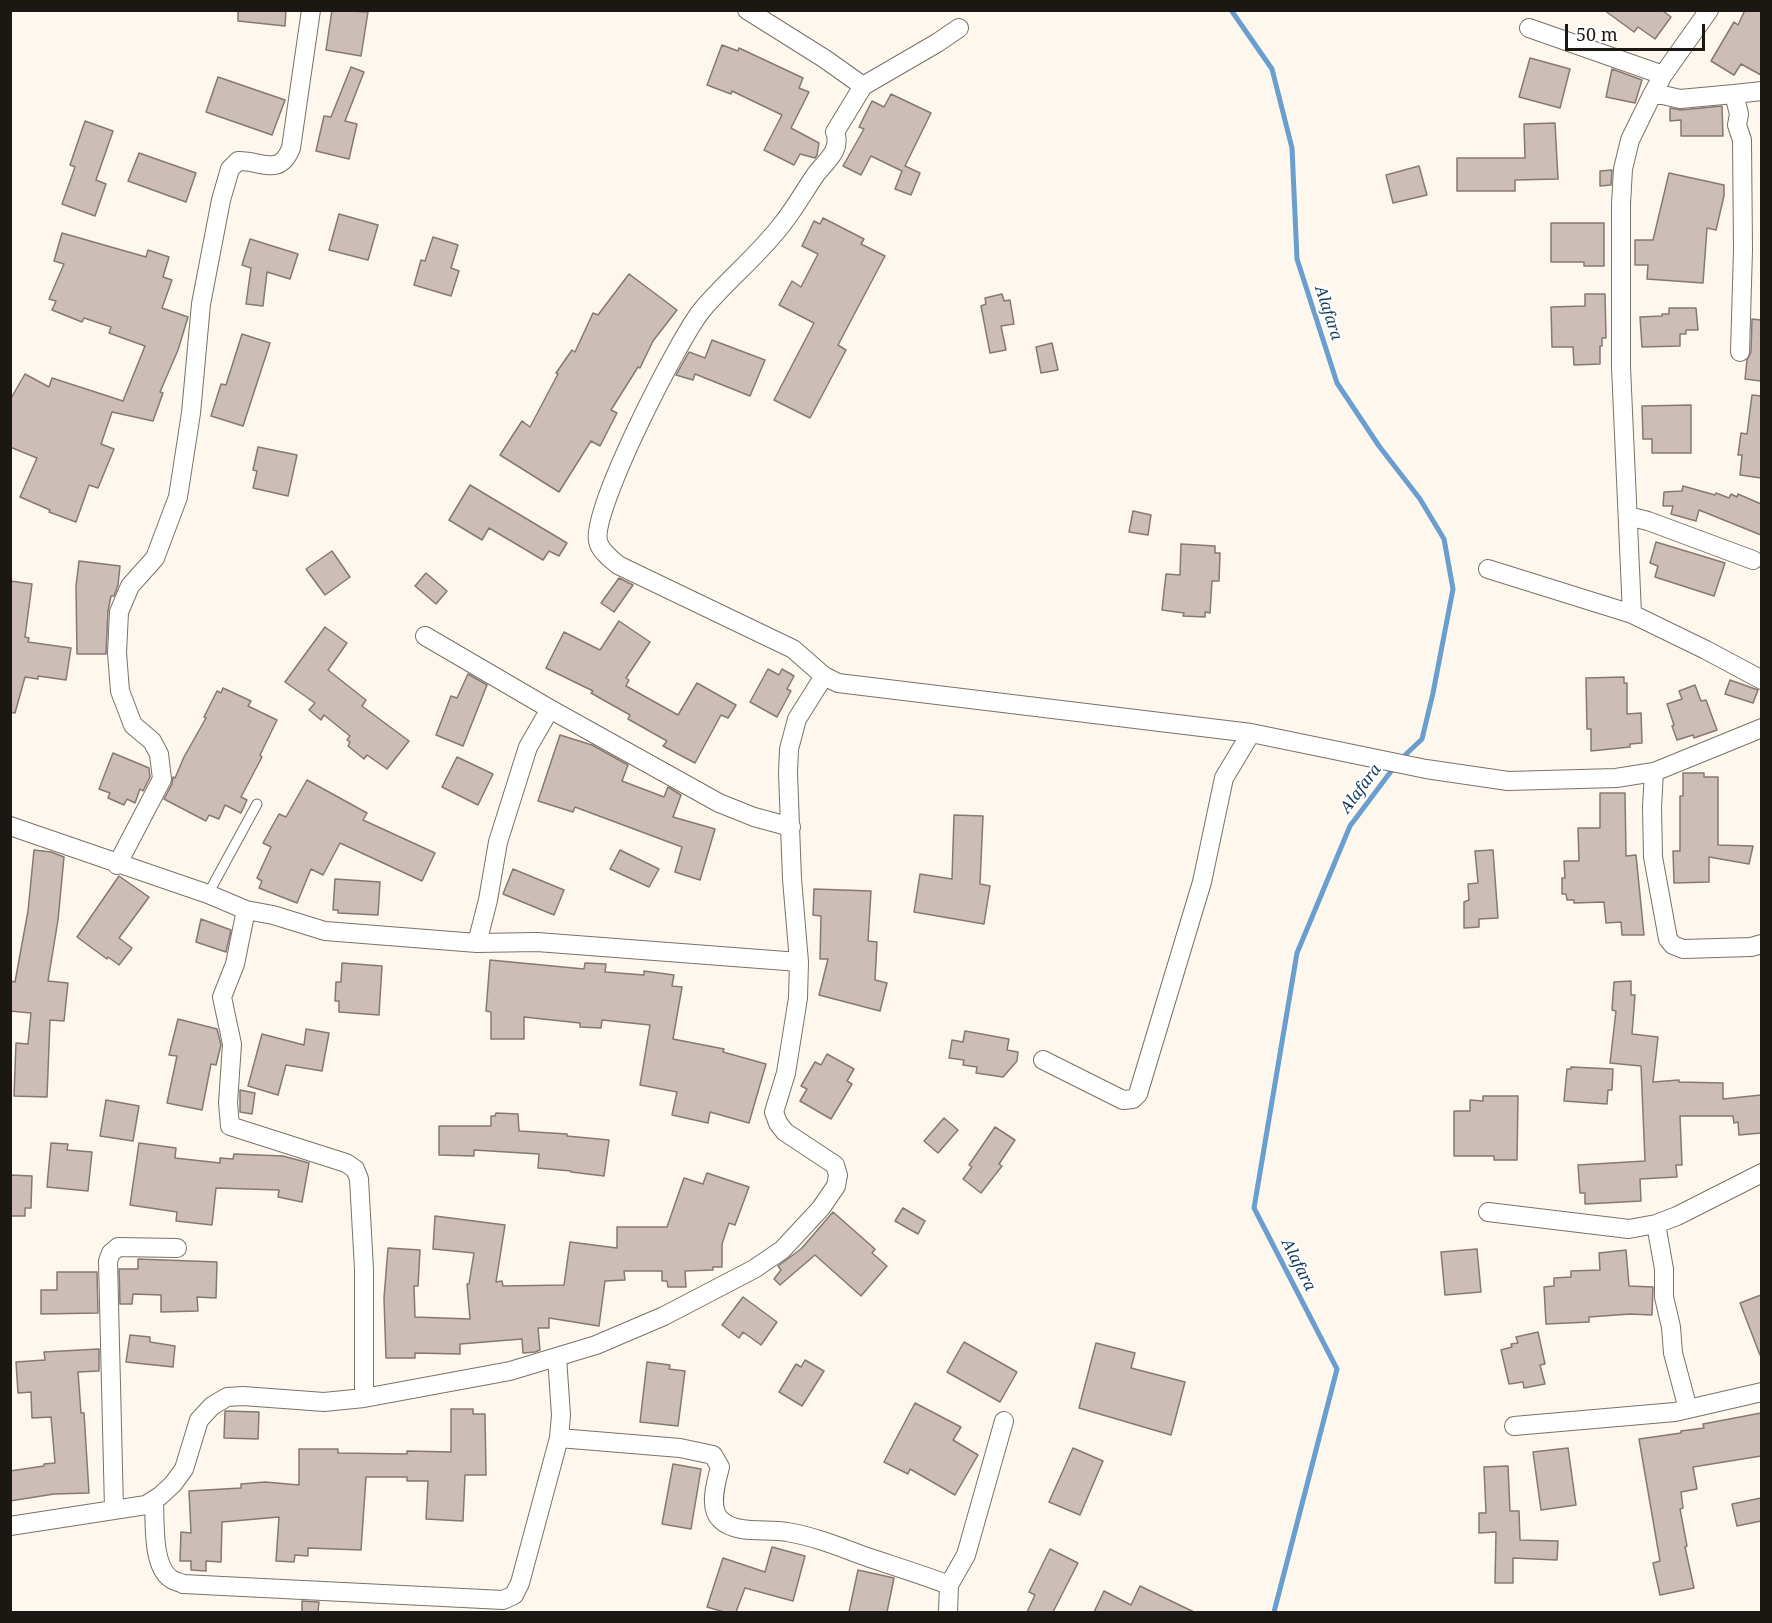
<!DOCTYPE html>
<style>
body{margin:0}
#map{position:relative;width:1772px;height:1623px;overflow:hidden;background:#fef7ed;font-family:"Noto Serif",serif}
canvas{display:block}
.frame{position:absolute;inset:0;border:12px solid #1b1814;pointer-events:none}
.scale{position:absolute;left:1565px;top:24px;width:140px;height:27px;box-sizing:border-box;border:3px solid #1b1814;border-top:0;padding-left:8px;font-size:18px;line-height:21px;white-space:nowrap;color:#1b1814;-webkit-text-stroke:4px #fff;paint-order:stroke}
</style>
<div id="map">
<canvas width="1772" height="1623"></canvas>
<div class="frame"></div>
<div class="scale">50 m</div>
</div>
<script>
const c = document.querySelector('canvas').getContext('2d');
c.lineJoin = 'round';
function strokePath(path, color, width, dash) {
  c.strokeStyle = color;
  c.lineWidth = width;
  c.lineCap = dash ? 'butt' : 'round';
  c.setLineDash(dash || []);
  c.stroke(path);
}
function fillPath(path, color) {
  c.fillStyle = color;
  c.fill(path, 'evenodd');
}
function label(font, color, halo, rows, align = 'center') {
  c.font = font + ' "Noto Serif",serif';
  c.lineWidth = 4.5;
  c.setLineDash([]);
  c.textBaseline = 'middle';
  c.strokeStyle = halo;
  c.fillStyle = color;
  for (const [text, x, y, turn = 0] of rows) {
    c.save();
    c.translate(x, y);
    c.rotate((+turn || 0) * Math.PI / 180);
    c.textAlign = isNaN(turn) ? turn : align;
    if (halo) c.strokeText(text, 0, 0);
    c.fillText(text, 0, 0);
    c.restore();
  }
}
strokePath(new Path2D(`
 M1231,10L1272,69L1292,148L1297,259L1337,383L1379,446L1420,499L1444,539L1453,589L1433,693L1422,739L1401,759
 M1274,1612L1337,1369L1254,1208L1297,953L1350,826L1395,766`), '#699ece', 5);
const building = new Path2D(`
 M238,10H286L285,26L238,21Z
 M332,10L368,12L361,56L326,50Z
 M1604,10H1662L1671,17L1655,39L1638,27L1634,32Z
 M1745,10H1761V75L1741,64L1734,75L1711,61L1734,22L1738,25Z
 M722,45L738,51L739,48L803,78L799,88L809,92L791,128L819,143L817,155L815,158L800,154L794,165L764,150L782,115L732,91L731,94L707,85Z
 M1530,58L1570,69L1560,108L1519,97Z
 M351,67L364,72L345,121L357,124L349,159L316,151L324,116L331,117Z
 M1612,69L1642,80L1635,103L1606,97Z
 M218,77L285,100L272,135L206,112Z
 M891,94L931,113L905,166L920,173L911,195L895,189L902,171L871,156L861,175L843,166L864,129L859,127L872,101L884,107Z
 M1722,106L1723,136H1681V120L1670,121V108L1681,110Z
 M85,121L113,131L96,180L106,184L95,216L62,204L75,167L70,165Z
 M1555,123L1558,179L1515,180V191H1457V158H1525L1524,124Z
 M139,153L196,173L186,202L128,181Z
 M1419,166L1427,195L1393,203L1386,175Z
 M1612,170L1611,185L1600,186V171Z
 M1669,173L1724,185V196L1716,230L1707,228L1703,283L1647,279L1648,265H1635V240H1653Z
 M339,214L378,225L368,260L329,250Z
 M823,218L864,239L861,244L885,256L838,345L846,350L810,418L774,400L814,323L779,305L792,281L801,287L818,254L802,246L814,221L820,224Z
 M1551,223H1604V266H1584V262H1551Z
 M62,233L146,257L148,250L169,257L163,277L172,280L162,308L188,317L178,350L160,392L163,393L153,421L112,412L101,444L114,449L98,488L89,485L76,522L49,512L50,510L20,497L37,458L10,447V400L25,374L49,387L52,378L123,401L145,346L109,333L111,327L84,318L82,322L52,310L56,301L49,299L64,264L54,261Z
 M433,237L458,245L451,268L459,271L451,296L414,285L421,260L425,261Z
 M250,239L298,254L290,279L267,272L263,306L246,304L251,268L242,265Z
 M629,274L677,310L653,341L640,368L638,367L611,410L617,413L600,446L591,441L559,492L500,455L522,421L530,427L558,374L556,373L572,350L575,352L593,313L598,315Z
 M1002,294L1004,301L1010,300L1014,324L1001,326L1006,350L990,353L981,306L986,304L985,298Z
 M1585,294H1605L1606,338H1602V346H1600V364L1574,365L1573,347H1552L1551,307L1585,306Z
 M1669,308H1696L1698,330H1686V334H1680V346L1642,347L1640,317L1662,316V314H1669Z
 M1752,319L1761,320V381L1745,379L1747,360L1751,352Z
 M242,334L270,343L243,426L211,416L221,384L226,385Z
 M712,340L765,360L750,396L695,374L693,380L676,375L689,352L705,358Z
 M1052,343L1058,370L1041,373L1036,347Z
 M1752,395L1761,396V478L1740,475L1742,455H1738L1741,433L1747,434Z
 M1691,405V453H1652V439H1643L1642,406Z
 M258,447L297,455L288,496L253,488L257,471L253,470Z
 M470,485L567,543L559,556L549,551L543,560L489,528L482,540L449,520Z
 M1683,486L1715,495L1716,493L1729,498L1731,494L1737,497L1738,494L1761,504V535L1699,510L1696,521L1671,514L1673,506H1663L1664,492L1682,491Z
 M1133,511L1151,515L1148,535L1129,532Z
 M1656,542L1725,563L1714,596L1655,577L1658,566L1650,563Z
 M1181,544L1215,546V553H1220L1219,581H1212L1210,613L1205,612V617L1183,616L1184,613L1162,610L1166,574L1180,575Z
 M332,551L350,577L325,595L306,569Z
 M79,561L120,566L118,585L114,596H111L108,611L106,654H77L76,586Z
 M426,573L447,591L436,604L415,586Z
 M619,578L633,585L614,612L601,603Z
 M10,581L32,584L25,637L29,638L28,642L71,648L66,680L38,676V679L25,677L15,713L10,712Z
 M619,621L650,642L626,678L629,680L626,686L678,715L697,683L736,705L728,718L721,715L695,763L663,746L667,741L628,719L630,715L591,693L593,691L546,668L564,632L600,650Z
 M325,627L347,643L328,670L366,700L362,706L409,741L387,769L367,755L364,759L348,746L350,742L347,740L350,736L324,715L321,720L309,710L315,703L285,682Z
 M768,669L779,675L782,669L794,676L787,689L791,691L777,717L750,702Z
 M468,674L487,685L463,746L436,735L451,696L457,698Z
 M1624,677V683H1627V714L1641,713L1642,743L1630,744V747L1591,751V729H1587L1586,678Z
 M1730,680L1758,690L1753,703L1725,694Z
 M1695,685L1701,701L1706,700L1717,730L1694,738L1693,735L1677,740L1672,726L1674,725L1667,704L1682,699L1679,691Z
 M223,688L251,701L248,706L277,720L260,755L262,757L241,797L247,800L241,813L225,805L219,819L209,815L206,821L164,799L172,784L173,777L175,778L184,757L206,718L204,717L217,691L221,693Z
 M560,735L592,745L628,765L622,781L664,797L668,787L681,795L673,817L715,829L700,880L675,872L682,847L575,807L573,812L538,801Z
 M113,753L149,768L150,777L143,791L140,789L135,803L127,799L124,805L108,798L110,793L99,789Z
 M457,757L493,774L478,805L442,787Z
 M1683,773H1704V777H1718V845L1753,846L1749,864L1709,857V882L1674,883L1673,851H1680V796H1683Z
 M307,780L367,813L363,820L435,853L422,881L340,843L323,875L311,869L297,903L259,888L262,881L257,878L271,847L263,843L279,814L286,817Z
 M1600,793H1625L1626,856L1636,855L1644,935H1622L1621,922L1606,923L1604,902L1574,903V900H1567L1566,894H1562V878H1565L1564,861H1579L1578,828H1600Z
 M954,815L983,816L980,884L990,886L984,924L914,912L920,874L952,879Z
 M34,850L51,852L64,857L58,920L48,981L68,983L64,1021L50,1020L47,1097L14,1096L16,1043L28,1044L31,1013L10,1011V981L15,982L28,911Z
 M620,850L659,869L649,887L610,869Z
 M1493,850L1498,918L1479,919V927L1464,928V902L1469,900L1468,884L1478,883L1475,851Z
 M513,869L564,890L554,915L503,894Z
 M119,876L149,897L119,938L132,948L119,965L108,957L107,959L77,937Z
 M335,879L380,882L378,915L338,913V910H333Z
 M814,889L871,891L868,941L877,942L875,980L887,983L880,1011L819,995L828,959H820L821,916L813,915Z
 M201,919L231,930L226,952L196,942Z
 M490,960L584,969L585,963L606,964L605,972L644,975V971L674,975L672,986L682,987L673,1039L724,1049L723,1052L766,1064L749,1123L710,1112L708,1123L672,1115L677,1092L640,1085L650,1025L602,1020L601,1028L580,1027V1023L524,1017V1039H491V1012L486,1011Z
 M342,963L382,966L379,1015L339,1012V1001H335L336,982H341Z
 M1631,981V995H1635L1632,1034L1658,1037L1653,1082L1679,1080V1082L1723,1083V1099L1761,1095V1133L1739,1135L1738,1122L1734,1123L1733,1116H1680L1682,1165H1676L1677,1177L1640,1179L1641,1201L1585,1204V1193H1580L1578,1165L1645,1161L1641,1066L1610,1063L1616,1011L1612,1010L1614,982Z
 M178,1019L217,1029L221,1045L216,1065L211,1064L202,1110L167,1103L177,1056L169,1055Z
 M306,1029L329,1033L322,1071L286,1065L278,1095L248,1086L262,1034L304,1045Z
 M965,1031L1009,1039L1007,1050L1018,1052L1017,1061L1003,1077L976,1073L977,1067L963,1065L964,1060L949,1058L952,1040L963,1042Z
 M827,1054L854,1069L847,1081L852,1084L831,1119L800,1101L807,1089L801,1086L815,1062L821,1065Z
 M1571,1067L1613,1069L1612,1090H1608L1607,1104L1564,1101L1567,1069H1571Z
 M240,1090L255,1093L252,1114L240,1112Z
 M1483,1096H1518L1517,1160H1494V1156H1454V1111H1470V1100L1483,1101Z
 M106,1100L139,1106L133,1141L100,1136Z
 M496,1113L518,1114L519,1131L567,1134V1136L609,1140L604,1176L571,1172V1171L538,1168L539,1154L474,1150V1156L439,1155V1126H491V1116H495Z
 M944,1118L958,1130L938,1153L924,1141Z
 M995,1127L1015,1140L999,1164L1002,1166L981,1193L963,1179L972,1167L969,1165Z
 M51,1143L68,1144L67,1150L92,1152L88,1191L47,1187Z
 M139,1143L176,1148L175,1158L220,1163V1158L233,1159L234,1154L283,1156L309,1163L302,1202L278,1197L279,1190L216,1188L212,1225L176,1221L177,1212L130,1205Z
 M707,1173L749,1187L735,1225L729,1223L722,1244V1267H713V1270L685,1271L686,1287H668L667,1281H662V1271H624L625,1280L605,1281L599,1326L549,1318V1328H538L540,1350L535,1352L523,1353L522,1339L460,1344V1354L415,1353V1358H386L384,1298L388,1248L420,1250L418,1286H414L415,1317L470,1319L467,1284H469L474,1253L433,1249L435,1216L505,1225L496,1282L502,1281L503,1286L564,1285L570,1242L617,1248V1227H667L684,1178L703,1184Z
 M10,1175L32,1176L31,1208H25V1216H10Z
 M903,1208L925,1221L918,1234L895,1221Z
 M833,1212L875,1249L872,1253L887,1266L861,1296L815,1255L780,1285L774,1279L781,1270L778,1266L801,1249Z
 M1477,1249L1481,1292L1445,1295L1441,1252Z
 M1626,1250L1629,1286L1653,1287L1652,1315L1630,1314L1589,1317V1322L1546,1324L1544,1287L1554,1286V1278L1571,1277V1271L1600,1270L1599,1253Z
 M138,1259L217,1262L216,1298L197,1297L198,1311L161,1312V1295L133,1294L132,1304H120L119,1269H138Z
 M57,1272H97L98,1313L41,1314V1290H57Z
 M1761,1295V1355H1760L1740,1303Z
 M743,1297L777,1322L761,1345L743,1332L739,1338L722,1325Z
 M1538,1332L1545,1364L1540,1365L1545,1384L1524,1388L1523,1382L1509,1384L1501,1350L1512,1347L1511,1344L1518,1343L1516,1337Z
 M130,1335L150,1337V1342L175,1346L173,1367L126,1362Z
 M964,1342L1017,1372L1000,1402L947,1372Z
 M1096,1343L1135,1353L1131,1368L1185,1382L1171,1435L1079,1408Z
 M99,1349V1371L78,1372L81,1413H84L89,1493L54,1494L10,1501V1471L44,1466V1464L55,1463L51,1417L32,1418L31,1392L18,1393L16,1362L45,1360L44,1352Z
 M805,1360L824,1371L802,1406L779,1392L796,1364L801,1367Z
 M647,1362L670,1365L669,1369L685,1371L678,1426L640,1422Z
 M915,1403L961,1427L953,1440L978,1455L955,1495L910,1469L908,1474L884,1462Z
 M451,1409H473V1414H485L486,1475H465L463,1521L426,1519L428,1481H407V1477H366L361,1550L308,1548V1556L295,1555L294,1562L276,1561L279,1517L222,1522L221,1562L206,1561V1571L191,1570V1561H180L181,1532L191,1533L189,1491L241,1488V1484L265,1482L299,1485V1449H338V1453L407,1454V1451L451,1452Z
 M225,1411L259,1412L258,1439L224,1438Z
 M1761,1413V1456L1693,1467L1697,1489L1681,1492L1683,1508L1680,1509L1687,1546L1685,1547L1694,1588L1660,1595L1653,1563L1660,1561L1639,1439L1681,1433V1431L1704,1428L1703,1424Z
 M1073,1448L1103,1461L1080,1515L1049,1502Z
 M1568,1448L1576,1505L1541,1510L1533,1452Z
 M673,1464L701,1469L691,1529L662,1524Z
 M1508,1466L1510,1511H1519L1520,1540L1558,1541L1557,1560L1513,1558V1583H1495L1496,1532L1479,1533V1513H1486L1484,1467Z
 M1761,1498V1521L1737,1526L1732,1504Z
 M772,1547L805,1556L793,1601L745,1588L736,1612H724L707,1607L723,1558L765,1572Z
 M1050,1549L1078,1563L1053,1612H1027L1035,1595L1029,1592Z
 M858,1570L894,1578L887,1612H849Z
 M1140,1586L1194,1612H1094L1104,1591L1131,1605Z
 M302,1601L319,1602L318,1612H302Z`);
fillPath(building, '#cdbdb7');
strokePath(building, '#867873', 1.5);
const service = new Path2D(`
 M208,894L257,804`);
const minor = new Path2D(`
 M747,10L825,59L863,86
 M959,28L937,43L863,86L835,132C842,150 826,161 816,174C805,190 795,208 783,223C759,255 727,280 702,310C679,338 591,510 598,541C600,551 610,558 618,565L793,649L824,676L838,683L1251,733L1426,769L1508,781L1616,778L1654,772L1762,728
 M1529,28L1663,75
 M1734,94L1762,91
 M1652,95H1663L1680,99L1734,94L1739,114L1737,125L1742,140L1743,250L1740,352
 M1628,516L1648,521L1753,560
 M1488,569L1632,614L1706,650L1762,680
 M1632,614L1621,367V204L1623,169L1630,140L1652,95L1663,75L1709,10
 M425,636L550,709L719,803L754,817L791,827
 M1654,772L1652,807L1653,857L1668,939L1673,945L1683,949L1751,947L1762,944
 M10,826L208,894L246,910L273,915L325,931L477,943L537,942L799,962
 M117,865L162,779L159,754L152,741L133,725L120,691L117,653L119,612L130,586L155,558L178,497L191,413L201,304L221,200L230,169L238,161C261,160 279,178 291,148L311,10
 M246,910L235,964L222,997L232,1044L228,1103L230,1126L346,1163L355,1169L359,1179L364,1269V1398
 M477,943L488,900L498,842L528,747L550,709
 M1043,1060L1123,1100L1133,1099L1138,1094L1202,882L1224,778L1251,733
 M1488,1212L1629,1229L1656,1224L1677,1216L1762,1173
 M1656,1224L1664,1269V1297L1671,1327L1673,1353L1688,1409
 M557,1357L561,1415L559,1438L680,1448L713,1455L720,1467C716,1482 708,1509 721,1520C737,1535 767,1528 787,1532C817,1537 842,1548 870,1558C897,1567 923,1575 949,1585
 M1514,1426L1675,1412L1762,1392
 M154,1500C155,1521 152,1565 170,1578C173,1581 179,1582 183,1584L503,1600L514,1595L520,1583L559,1438
 M114,1509L108,1261L111,1253L118,1247L177,1248
 M10,1526L146,1505L160,1496L173,1484L184,1469L199,1420L212,1406L227,1397L243,1396L324,1402L364,1398L510,1371L596,1345L664,1316L754,1269L782,1250L821,1208L836,1186L838,1175L835,1165L785,1132L778,1123L774,1112L786,1073L798,998L799,962L792,879L788,773L789,749L797,719L824,676
 M948,1612L949,1585L966,1555L1004,1421`);
strokePath(service, '#797267', 11);
strokePath(minor, '#797267', 20);
strokePath(service, '#fff', 9);
strokePath(minor, '#fff', 18);
label('italic 16px', '#143c5d', '#fff', [
 ["Alafara",1328,313,72],
 ["Alafara",1361,789,-53],
 ["Alafara",1298,1265,63]
]);
</script>
